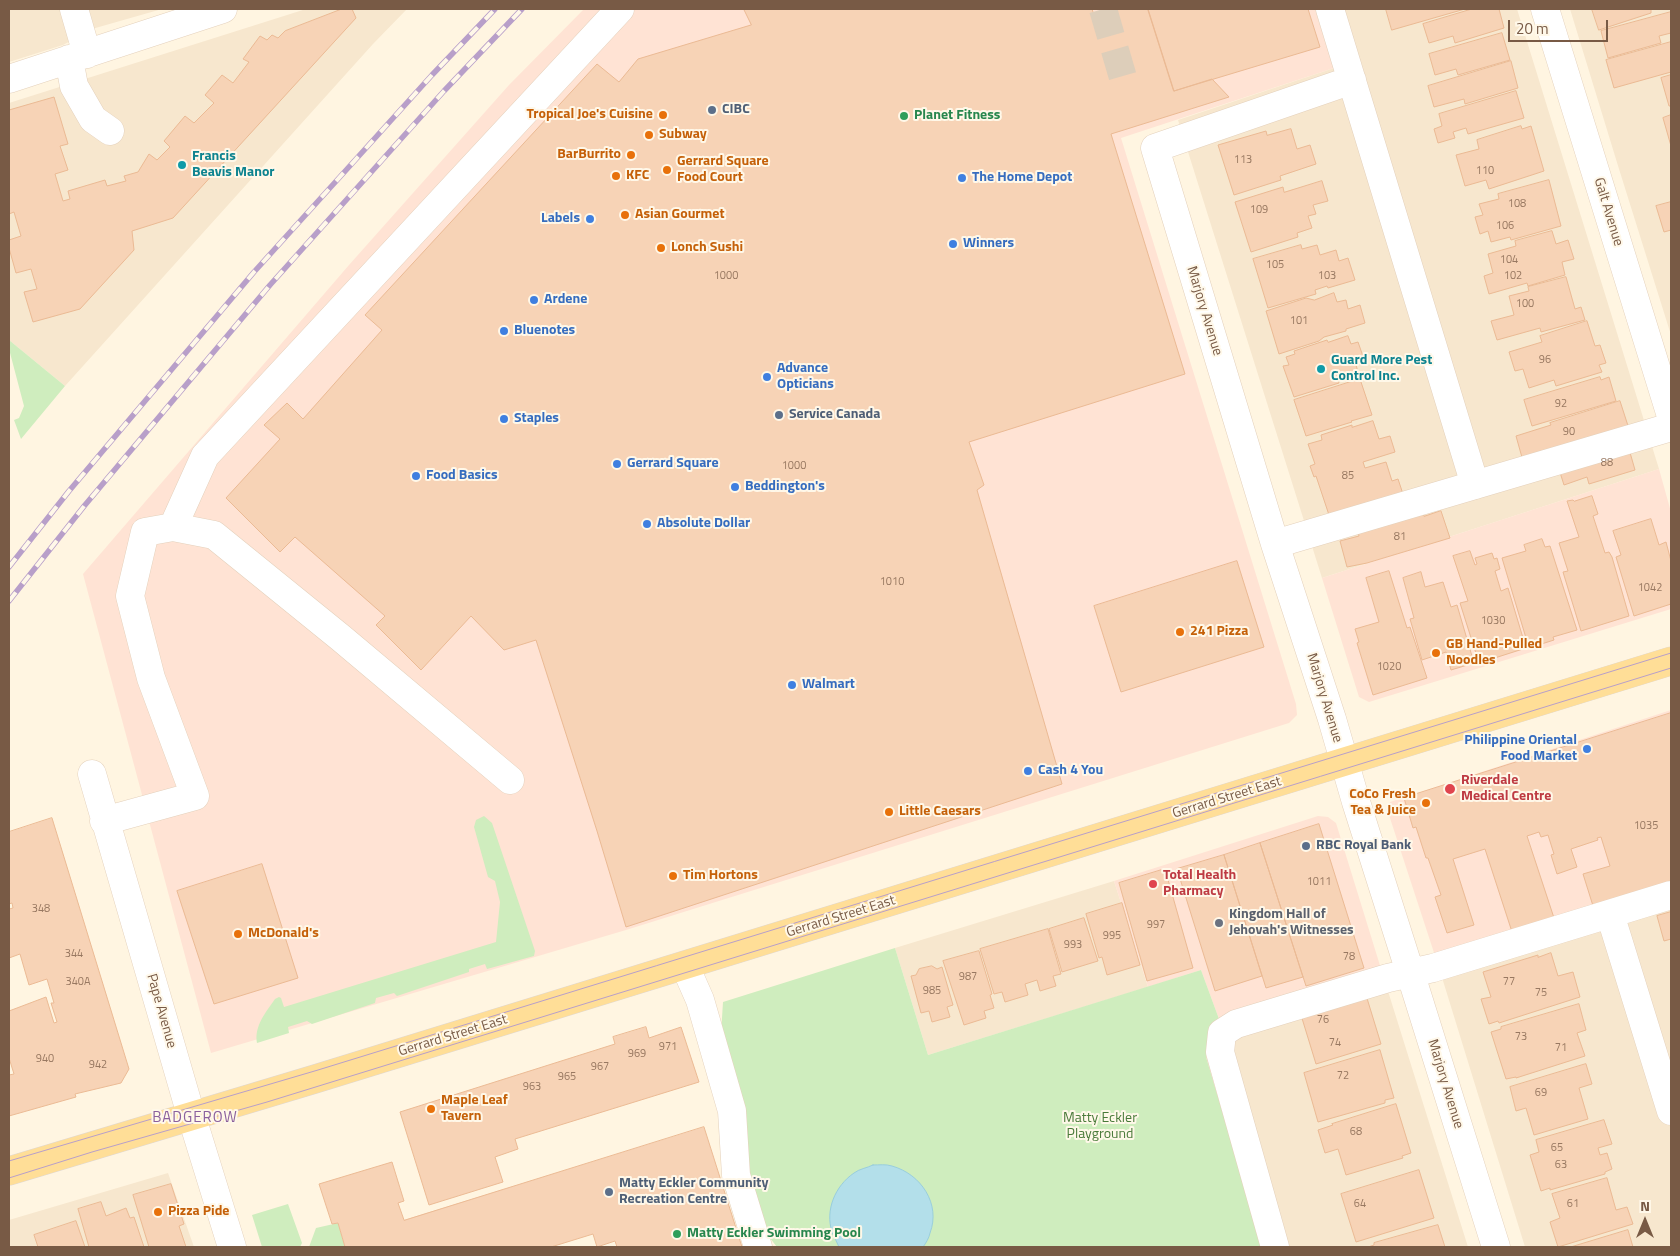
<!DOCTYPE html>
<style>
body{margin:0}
#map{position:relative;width:1680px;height:1256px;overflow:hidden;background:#fff5e1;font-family:"Titillium Web",sans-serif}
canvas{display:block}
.frame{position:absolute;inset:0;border:10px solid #785a45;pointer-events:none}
.north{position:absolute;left:1620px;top:1196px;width:50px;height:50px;-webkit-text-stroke:4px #fff8e9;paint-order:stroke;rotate:0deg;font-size:14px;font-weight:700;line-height:20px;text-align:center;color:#785a45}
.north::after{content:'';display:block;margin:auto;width:18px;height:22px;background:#785a45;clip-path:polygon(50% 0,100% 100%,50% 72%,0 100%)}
.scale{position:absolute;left:1508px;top:20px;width:100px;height:22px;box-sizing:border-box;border:2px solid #785a45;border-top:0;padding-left:6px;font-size:15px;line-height:18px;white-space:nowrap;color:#785a45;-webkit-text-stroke:4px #fff8e9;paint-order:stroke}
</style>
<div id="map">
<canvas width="1680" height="1256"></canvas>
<div class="frame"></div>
<div class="north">N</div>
<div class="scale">20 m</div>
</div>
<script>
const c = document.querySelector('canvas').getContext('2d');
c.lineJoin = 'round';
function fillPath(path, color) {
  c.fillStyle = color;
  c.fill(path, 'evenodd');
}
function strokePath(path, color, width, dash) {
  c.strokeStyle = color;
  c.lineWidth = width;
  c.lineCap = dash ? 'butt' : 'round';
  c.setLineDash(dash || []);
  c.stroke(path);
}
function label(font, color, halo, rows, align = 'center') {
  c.font = font + ' "Titillium Web",sans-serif';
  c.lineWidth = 4;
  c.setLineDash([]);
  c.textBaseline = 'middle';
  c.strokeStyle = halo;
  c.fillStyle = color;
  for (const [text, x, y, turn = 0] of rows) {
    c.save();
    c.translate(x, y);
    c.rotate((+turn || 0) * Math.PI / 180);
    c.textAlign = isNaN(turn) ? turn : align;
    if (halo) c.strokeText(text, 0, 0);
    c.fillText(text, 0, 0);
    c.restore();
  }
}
fillPath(new Path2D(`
 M9,9H162L92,29L63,45L9,62Z
 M306,9H407L373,44L65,386L9,340V103Z
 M1315,9H1517L1659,469L1322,578L1178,120L1334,68Z
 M1570,9H1671V335L1619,169Z
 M1114,881L1148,987L928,1055L895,948Z
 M1671,905V1247H1525L1440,971Z
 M1382,972L1468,1247H1263L1206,1057L1219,1019Z
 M168,1173L194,1247H9V1220Z`), '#f7e7ce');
fillPath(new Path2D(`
 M584,9H1315L1334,68L1121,138L1296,704L1297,715L1289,723L626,930L211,1053L83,574L349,265L509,85Z
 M1659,469L1671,512V609L1369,702L1359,697L1322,578Z
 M1671,710V905L1440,971L1388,812L1390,802Z
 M1318,816L1328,817L1336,823L1382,972L1219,1019L1201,970L1148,987L1114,881Z`), '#ffe3d4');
fillPath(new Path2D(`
 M9,340L65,386L21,439L14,420L19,418L24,406L9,349Z
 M484,816L492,823L535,951L534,956L487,969L485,964L469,969V972L397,996L394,993L376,998L375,1003L312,1024L307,1021L288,1027L289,1033L257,1043C254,1026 266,1012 275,999L279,997L281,998L284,1007L496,942L500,902L495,881L488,877L474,827L476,820Z
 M895,948L928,1055L1201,970L1219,1019L1206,1057L1263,1247H777L766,1233L747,1168L721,1034L723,1002Z
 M288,1204L302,1243L300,1247H262L252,1215Z
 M338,1223L345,1247H309L316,1228Z`), '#cfedbe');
const water = new Path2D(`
 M873,1165C879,1165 886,1164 892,1166C921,1174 941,1204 930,1233C929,1238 926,1243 923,1247H839C837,1242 834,1237 832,1232C825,1210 835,1186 854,1173C859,1169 867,1168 873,1165Z`);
fillPath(water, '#b3dfea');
strokePath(water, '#99cedd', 1);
const building = new Path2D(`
 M342,9H352L356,18L173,218L132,231L134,250L80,309L33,322L24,292L37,289L31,269L16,273L9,248V240L21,236L14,212L9,214V110L54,97L68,144L60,146L68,170L55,174L63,201L70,199L68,191L105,180L107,186L126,181L124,176L138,172L149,154L157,160L170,147L164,141L185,116L194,123L214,103L205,95L222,75L233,83L249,62L243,59L260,36L267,40L272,35L278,38L285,31Z
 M744,9H1092L1094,15L1114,9H1148L1174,91L1212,79L1229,97L1111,134L1185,374L969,442L984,485L977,490L1062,784L626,927L597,831L536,640L504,650L471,616L421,670L376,625L385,616L295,537L280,552L226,498L280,439L264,425L287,403L303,419L382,330L365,315L597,64L619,82L638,59L751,25Z
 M1148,9H1308L1320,47L1174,91Z
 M1386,9H1465L1392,30Z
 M1472,9H1499L1504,28L1455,43L1453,36L1429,43L1423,24Z
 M1592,9H1651V13L1599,30Z
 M1671,12V33L1659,36L1661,43L1608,58L1601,31Z
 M1502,33L1510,60L1458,75L1456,69L1435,75L1429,54Z
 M1671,42V72L1614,88L1606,60Z
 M1511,61L1518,88L1465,104L1464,99L1434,107L1428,86Z
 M1671,75V106H1669L1661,78Z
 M1516,91L1524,118L1468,134L1466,128L1453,132L1455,138L1438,143L1434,129L1442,126L1439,114Z
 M1671,115V146L1663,118Z
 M1521,126L1522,129L1531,126L1544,171L1489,189L1486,180L1465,186L1456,155L1479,149L1477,140Z
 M1291,129L1297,149L1310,145L1316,164L1280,176L1281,180L1234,195L1218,145L1266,131L1267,135Z
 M1549,180L1561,226L1511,240L1510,237L1491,242L1488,231L1480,234L1475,217L1483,215L1479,204L1499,199L1498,194Z
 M1322,181L1328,201L1313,205L1316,214L1308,216L1312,228L1297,233L1298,237L1251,252L1235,202L1283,187L1284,192Z
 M1671,202V230L1664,232L1656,206Z
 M1552,231L1556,244L1568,240L1574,259L1562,262L1565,275L1528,286L1527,283L1489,294L1484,276L1493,273L1488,254L1516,246L1515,241Z
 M1301,245L1302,249L1317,245L1320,255L1336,250L1339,261L1348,258L1355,280L1328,288L1327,286L1315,290L1316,294L1268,308L1253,259Z
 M1566,277L1575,309L1581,307L1585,320L1541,332L1540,328L1497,340L1491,321L1514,315L1509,296L1529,291L1528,287Z
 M1334,293L1337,302L1346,300L1348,309L1360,305L1365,323L1346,329V331L1324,337L1319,341L1279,354L1266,311L1306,298L1314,300Z
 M1587,321L1595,346L1600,345L1606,363L1599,365L1602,372L1556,386L1554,380L1529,388L1523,369L1515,371L1509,352L1542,342L1540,336Z
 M1348,336L1351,344L1358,342L1365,362L1356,365L1358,372L1338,379L1339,383L1294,397L1283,366L1289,365L1286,357L1295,354L1294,351L1327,340L1328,342Z
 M1600,377L1601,380L1609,377L1616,401L1532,426L1524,400Z
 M1360,379L1372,415L1351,421L1352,422L1306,436L1294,400Z
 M1620,401L1630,432L1523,461L1516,436L1551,425L1550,423Z
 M1373,421L1379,439L1390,436L1395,452L1363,462L1365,468L1386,462L1392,481L1398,479L1404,497L1331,521L1316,476L1314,477L1310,466L1315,464L1308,444L1322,440L1321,435L1352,425V427Z
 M1627,442L1635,470L1589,484L1587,477L1564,485L1558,466Z
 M1592,496L1598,514L1593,516L1605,553L1609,552L1612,557L1629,616L1581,631L1563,572L1568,571L1559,543L1579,537L1567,501L1573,500L1574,501Z
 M1441,511L1450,538L1367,563L1347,567L1340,541L1359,536L1358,532L1423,512L1424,516Z
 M1651,519L1659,545L1666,542L1671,561V604L1634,616L1616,557L1621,555L1613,531Z
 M1542,539L1545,547L1550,546L1577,630L1553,637L1554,640L1529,648L1502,558L1526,551L1524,545Z
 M1470,551L1475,565L1477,564L1475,558L1492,553L1494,559L1497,558L1500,569L1495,571L1501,591L1508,588L1526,648L1479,663L1460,603L1468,601L1453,556Z
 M1237,561L1264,647L1121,692L1094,606Z
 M1389,571L1407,628L1410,627L1427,678L1373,695L1357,643L1359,642L1355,629L1379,622L1366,578Z
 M1421,572L1425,587L1443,582L1451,607L1457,605L1474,663L1451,670L1446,652L1422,660L1410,619L1414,618L1403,578Z
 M1671,713V888L1594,909L1583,874L1610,866L1601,837L1597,838L1598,840L1571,849L1577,867L1557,874L1551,855L1554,854L1548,835L1541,837L1539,832L1527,836L1556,924L1514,938L1485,849L1453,859L1474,925L1447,933L1435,897L1441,895L1428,858H1426L1416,827L1413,828L1404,798Z
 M52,818L129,1069L121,1083L75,1094L76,1097L9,1116V1075L14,1074L9,1058V1011L46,997L54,1023L57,1022L51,1003H54L47,979L29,985L20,954L9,958V909L13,908L12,903L9,904V832Z
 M1319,824L1364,968L1306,986L1260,843Z
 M1260,843L1303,977L1266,988L1224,855Z
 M1224,855L1262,976L1215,991L1177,869Z
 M262,864L298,978L214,1004L177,891Z
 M1165,869L1193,968L1147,981L1119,883Z
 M1122,903L1140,965L1107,975L1102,957L1099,958L1086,914Z
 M1671,912V939L1664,941L1657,916Z
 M1084,918L1098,961L1062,972L1049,929Z
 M1048,929L1061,974L1053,976L1056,986L1040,991L1037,980L1025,984L1028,995L1005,1002L1002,992L994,994L980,949Z
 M979,951L992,994L990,995L994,1008L984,1011L986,1018L964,1025L943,961Z
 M1551,953L1558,976L1573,972L1580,997L1499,1023L1498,1021L1489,1024L1481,999L1491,997L1483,972L1538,955V957Z
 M932,966L937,969L942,967L953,1005L947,1007L950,1017L932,1022L929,1011L921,1013L911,976L916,975L919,969Z
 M1366,995L1381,1044L1316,1064L1301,1015Z
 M1579,1004L1586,1030L1577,1033L1585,1056L1516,1078V1077L1506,1079L1491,1032L1501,1029V1027Z
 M646,1027L649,1038L681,1027L699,1082L515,1139L518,1149L495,1157L503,1182L429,1205L400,1112L615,1044L613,1037Z
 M1380,1050L1394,1098L1385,1100V1103L1318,1122L1304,1073Z
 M1586,1064L1592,1084L1579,1088L1588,1119L1534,1135L1526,1108L1516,1111L1510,1087Z
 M1396,1104L1411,1153L1402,1156L1403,1158L1346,1175L1338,1149L1325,1153L1318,1130L1333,1125L1332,1124Z
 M1604,1120L1612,1144L1598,1148L1600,1155L1607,1153L1612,1169L1605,1172V1174L1550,1190V1188L1541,1191L1530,1155L1539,1152L1536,1140Z
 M704,1127L742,1247H617L615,1241L597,1247L593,1234L551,1247H345L338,1223L332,1224L319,1184L392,1162L404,1201L398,1203L404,1220Z
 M1419,1170L1434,1218L1356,1242L1341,1194Z
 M1607,1178L1616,1210L1627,1207L1633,1224L1558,1247L1550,1222L1560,1218L1552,1194Z
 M171,1184L184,1224L179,1226L186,1247H149L133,1195Z
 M101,1202L106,1216L126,1208L130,1218L134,1217L144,1247H89L78,1209Z
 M76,1221L85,1247H38L34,1235Z
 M1438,1225L1445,1247H1368L1374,1245V1243Z
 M1628,1230L1633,1247H1571Z`);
fillPath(building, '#f7d3b6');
strokePath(building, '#ebba94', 1);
strokePath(new Path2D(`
 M1103,9L1126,88`), '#ddceba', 28, [28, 14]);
const minor = new Path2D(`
 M74,9L87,54
 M1330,9L1475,485
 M1545,9L1671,416
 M69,59L74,86L93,119L110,131
 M9,79L223,9
 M1352,80L1155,148L1275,544L1332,719L1356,802L1410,972L1496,1247
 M173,527L205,456L620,9
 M1275,544L1671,427
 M92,774L189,1108L232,1247
 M104,821L195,796L151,678L130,596L145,532L173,527L214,535L341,638L510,780
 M1610,914L1671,1111
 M685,966L700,1000L732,1111L736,1175L758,1247
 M1275,1247L1220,1052L1222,1033L1236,1024L1388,978L1433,968L1671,895`);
const major = new Path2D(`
 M9,1171L315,1079L1671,661`);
strokePath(minor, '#e4d1bc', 29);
strokePath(major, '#dfd7d2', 29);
strokePath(minor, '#fff', 28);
strokePath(major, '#ffde97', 28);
strokePath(new Path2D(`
 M9,1161L318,1070L1671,653
 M9,1178L92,1152L267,1102L1671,668`), '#b89fc9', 1);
const rail = new Path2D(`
 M9,567L69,491L254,272L432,75L495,9
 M9,601L85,505L270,285L444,91L522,9`);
strokePath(rail, '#b89fc9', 5.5);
strokePath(rail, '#fff8e9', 4, [11]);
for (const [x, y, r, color] of [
 [712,110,5,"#5c6f8a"],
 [663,115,5,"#e8710a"],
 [904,116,5,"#2e9e5b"],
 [649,135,5,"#e8710a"],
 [631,155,5,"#e8710a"],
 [182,165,5,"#0f9aa8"],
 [667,170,5,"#e8710a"],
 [616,176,5,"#e8710a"],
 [962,178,5,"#3f7fe0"],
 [625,215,5,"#e8710a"],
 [590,219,5,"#3f7fe0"],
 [953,244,5,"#3f7fe0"],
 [661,248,5,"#e8710a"],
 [534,300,5,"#3f7fe0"],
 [504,331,5,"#3f7fe0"],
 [1321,369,5,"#0f9aa8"],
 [767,377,5,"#3f7fe0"],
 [779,415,5,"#5c6f8a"],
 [504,419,5,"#3f7fe0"],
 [617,464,5,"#3f7fe0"],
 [416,476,5,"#3f7fe0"],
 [735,487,5,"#3f7fe0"],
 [647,524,5,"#3f7fe0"],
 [1180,632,5,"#e8710a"],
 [1436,653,5,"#e8710a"],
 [792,685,5,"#3f7fe0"],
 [1587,749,5,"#3f7fe0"],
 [1028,771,5,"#3f7fe0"],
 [1450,789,6,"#e0444e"],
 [1426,803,5,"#e8710a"],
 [889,812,5,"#e8710a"],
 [1306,846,5,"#5c6f8a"],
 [673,876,5,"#e8710a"],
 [1153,884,5,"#e0444e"],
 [1219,923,5,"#6b7280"],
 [238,934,5,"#e8710a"],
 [431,1109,5,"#e8710a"],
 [609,1192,5,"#5c6f8a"],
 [158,1212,5,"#e8710a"],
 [677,1234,5,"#2e9e5b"]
]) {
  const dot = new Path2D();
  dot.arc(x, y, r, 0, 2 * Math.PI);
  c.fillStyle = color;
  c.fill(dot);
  strokePath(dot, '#fff8e9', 2);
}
label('11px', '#987861', null, [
 ["113",1243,160],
 ["110",1485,171],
 ["108",1517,204],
 ["109",1259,210],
 ["106",1505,226],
 ["104",1509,260],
 ["105",1275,265],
 ["1000",726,276],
 ["103",1327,276],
 ["102",1513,276],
 ["100",1525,304],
 ["101",1299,321],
 ["96",1545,360],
 ["92",1561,404],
 ["90",1569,432],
 ["88",1607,463],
 ["1000",794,466],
 ["85",1348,476],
 ["81",1400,537],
 ["1010",892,582],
 ["1042",1650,588],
 ["1030",1493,621],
 ["1020",1389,667],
 ["1035",1646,826],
 ["1011",1319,882],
 ["348",41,909],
 ["997",1156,925],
 ["995",1112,936],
 ["993",1073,945],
 ["344",74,954],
 ["78",1349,957],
 ["987",968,977],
 ["340A",78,982],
 ["77",1509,982],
 ["985",932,991],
 ["75",1541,993],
 ["76",1323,1020],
 ["73",1521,1037],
 ["74",1335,1043],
 ["971",668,1047],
 ["71",1561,1048],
 ["969",637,1054],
 ["940",45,1059],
 ["942",98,1065],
 ["967",600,1067],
 ["72",1343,1076],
 ["965",567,1077],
 ["963",532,1087],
 ["69",1541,1093],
 ["68",1356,1132],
 ["65",1557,1148],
 ["63",1561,1165],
 ["64",1360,1204],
 ["61",1573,1204]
]);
label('bold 14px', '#4e5e75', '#fff8e9', [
 ["CIBC",722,110],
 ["Service Canada",789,415],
 ["RBC Royal Bank",1316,846],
 ["Matty Eckler Community",619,1184],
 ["Recreation Centre",619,1200]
], 'left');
label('bold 14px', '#c56008', '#fff8e9', [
 ["Tropical Joe's Cuisine",653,115,"right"],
 ["Subway",659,135],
 ["BarBurrito",621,155,"right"],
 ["Gerrard Square",677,162],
 ["Food Court",677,178],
 ["KFC",626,176],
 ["Asian Gourmet",635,215],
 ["Lonch Sushi",671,248],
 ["241 Pizza",1190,632],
 ["GB Hand-Pulled",1446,645],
 ["Noodles",1446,661],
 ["CoCo Fresh",1416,795,"right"],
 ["Tea & Juice",1416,811,"right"],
 ["Little Caesars",899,812],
 ["Tim Hortons",683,876],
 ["McDonald's",248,934],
 ["Maple Leaf",441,1101],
 ["Tavern",441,1117],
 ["Pizza Pide",168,1212]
], 'left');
label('bold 14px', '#27864d', '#fff8e9', [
 ["Planet Fitness",914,116],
 ["Matty Eckler Swimming Pool",687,1234]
], 'left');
label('bold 14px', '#0d838f', '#fff8e9', [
 ["Francis",192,157],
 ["Beavis Manor",192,173],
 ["Guard More Pest",1331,361],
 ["Control Inc.",1331,377]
], 'left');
label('bold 14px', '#366cbe', '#fff8e9', [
 ["The Home Depot",972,178],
 ["Labels",580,219,"right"],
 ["Winners",963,244],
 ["Ardene",544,300],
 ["Bluenotes",514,331],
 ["Advance",777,369],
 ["Opticians",777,385],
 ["Staples",514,419],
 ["Gerrard Square",627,464],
 ["Food Basics",426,476],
 ["Beddington's",745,487],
 ["Absolute Dollar",657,524],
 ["Walmart",802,685],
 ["Philippine Oriental",1577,741,"right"],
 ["Food Market",1577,757,"right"],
 ["Cash 4 You",1038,771]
], 'left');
label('14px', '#785a45', '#fff8e9', [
 ["Galt Avenue",1608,212,73],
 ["Marjory Avenue",1204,311,73],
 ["Marjory Avenue",1324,698,73],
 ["Gerrard Street East",1227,798,-17],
 ["Gerrard Street East",841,917,-17],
 ["Pape Avenue",161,1011,74],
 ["Gerrard Street East",453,1036,-17],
 ["Marjory Avenue",1445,1084,73]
]);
label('bold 14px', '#be3a42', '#fff8e9', [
 ["Riverdale",1461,781],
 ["Medical Centre",1461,797],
 ["Total Health",1163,876],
 ["Pharmacy",1163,892]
], 'left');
label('bold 14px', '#5b616d', '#fff8e9', [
 ["Kingdom Hall of",1229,915],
 ["Jehovah's Witnesses",1229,931]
], 'left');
label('14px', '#497a39', '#fff8e9', [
 ["Matty Eckler",1100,1119],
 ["Playground",1100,1135]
]);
c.letterSpacing = '1px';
label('15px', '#8b609d', '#fff8e9', [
 ["BADGEROW",195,1118]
]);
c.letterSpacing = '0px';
</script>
